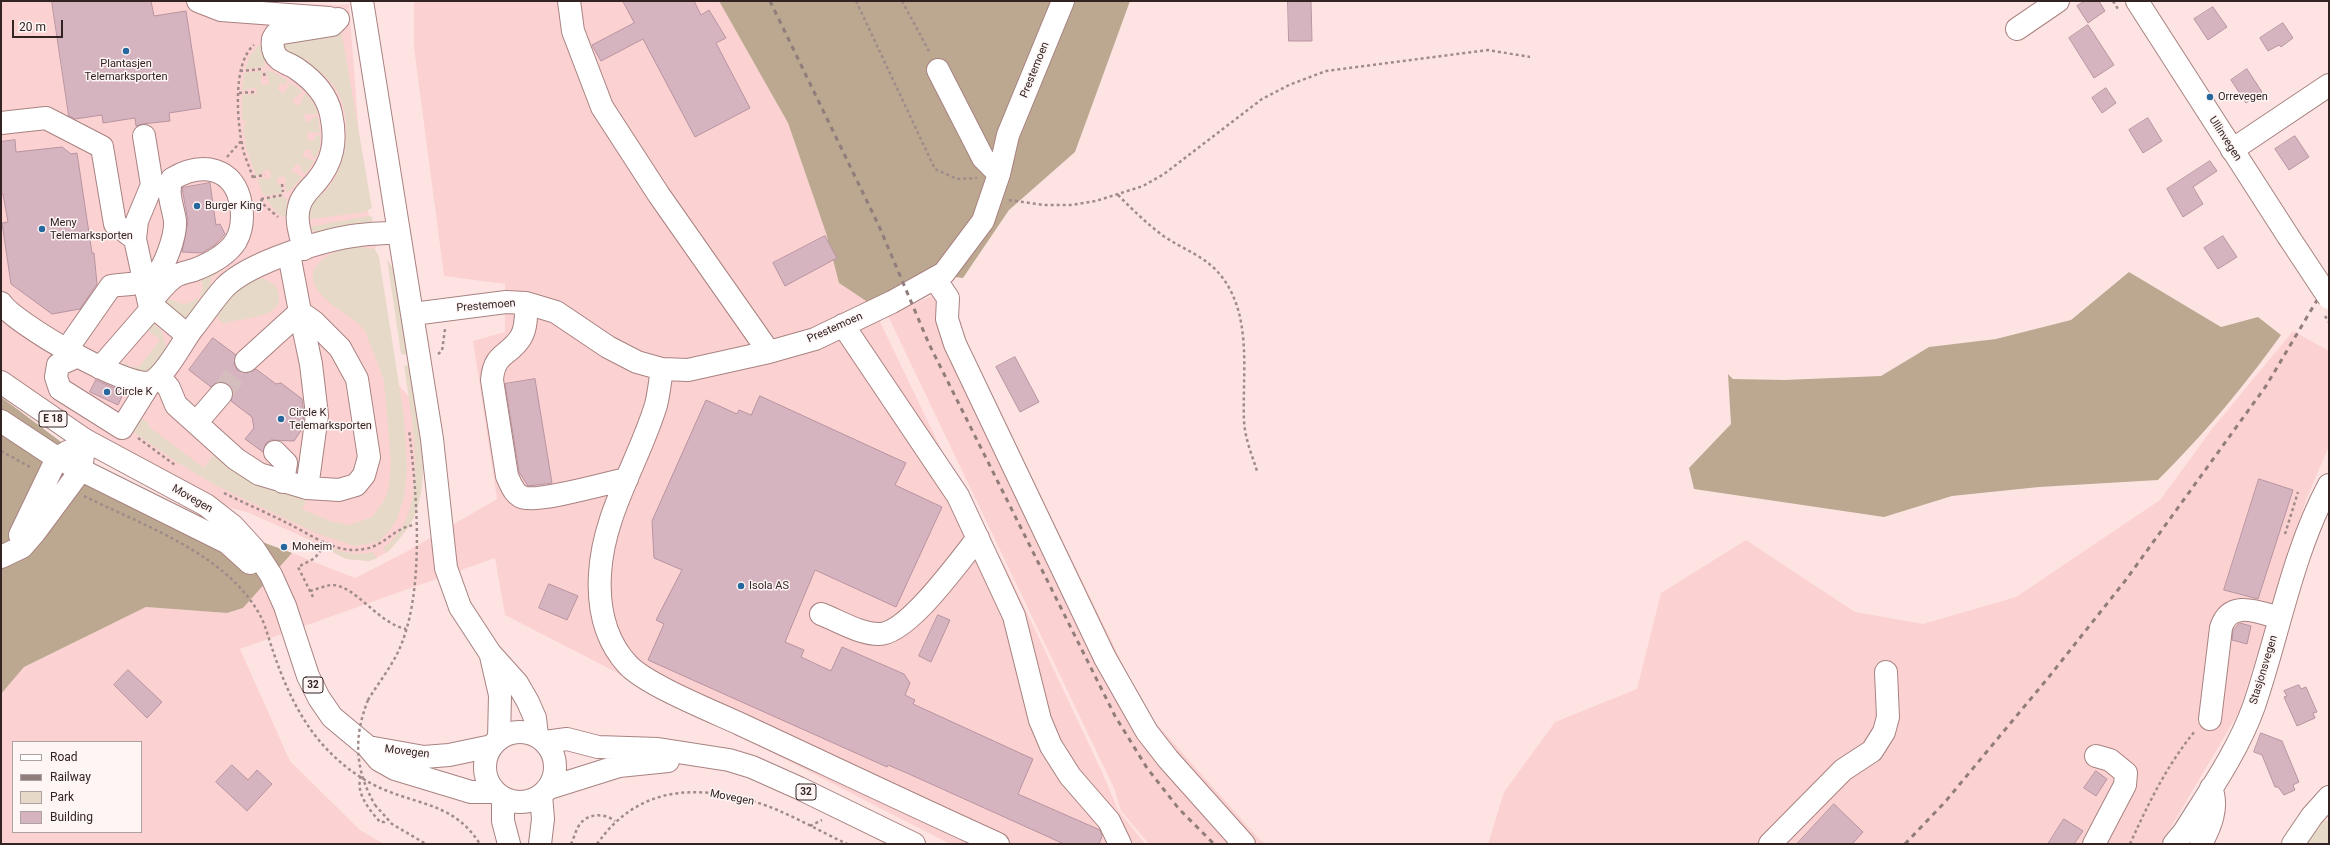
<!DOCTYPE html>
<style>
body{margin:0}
#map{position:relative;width:2330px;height:845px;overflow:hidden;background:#fde4e3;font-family:Roboto,sans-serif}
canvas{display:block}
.frame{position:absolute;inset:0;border:2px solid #332323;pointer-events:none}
.legend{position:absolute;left:12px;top:741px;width:130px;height:92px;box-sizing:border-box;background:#fef5f5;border:1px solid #ada1a1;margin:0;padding:5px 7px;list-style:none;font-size:12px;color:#332323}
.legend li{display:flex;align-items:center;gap:8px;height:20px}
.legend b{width:20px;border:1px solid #ada1a1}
.scale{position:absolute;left:12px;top:20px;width:51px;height:18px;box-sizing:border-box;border:2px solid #332323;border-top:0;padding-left:5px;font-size:12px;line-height:14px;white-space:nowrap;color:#332323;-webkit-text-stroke:3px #fef5f5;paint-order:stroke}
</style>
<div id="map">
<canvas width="2330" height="845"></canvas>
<div class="frame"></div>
<ul class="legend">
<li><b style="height:5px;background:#fff"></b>Road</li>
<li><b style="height:5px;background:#917d7c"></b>Railway</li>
<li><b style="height:11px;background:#e7d9c7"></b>Park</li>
<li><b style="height:11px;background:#d5b4c0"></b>Building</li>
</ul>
<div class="scale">20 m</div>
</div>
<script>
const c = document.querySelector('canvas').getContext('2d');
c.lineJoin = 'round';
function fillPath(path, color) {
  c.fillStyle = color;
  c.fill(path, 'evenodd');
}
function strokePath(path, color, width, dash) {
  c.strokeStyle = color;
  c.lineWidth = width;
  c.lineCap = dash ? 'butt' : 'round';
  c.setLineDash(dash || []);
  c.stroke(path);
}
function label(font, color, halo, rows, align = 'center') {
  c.font = font + ' Roboto,sans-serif';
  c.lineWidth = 3;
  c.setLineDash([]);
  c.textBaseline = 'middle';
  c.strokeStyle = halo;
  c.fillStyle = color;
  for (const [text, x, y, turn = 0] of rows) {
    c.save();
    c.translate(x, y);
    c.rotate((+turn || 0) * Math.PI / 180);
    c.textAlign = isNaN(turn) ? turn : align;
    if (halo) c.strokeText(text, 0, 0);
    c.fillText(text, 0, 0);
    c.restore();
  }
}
fillPath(new Path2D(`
 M1,1H221L337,5L349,4L363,189L376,245L373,256L389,375L416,404L422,452L421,491L414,518L405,532L386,553L369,561L346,559L301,536L247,512L234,509L195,491L98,438L1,372Z
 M414,1H719L788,123L826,233L839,283L872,305L944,455L1005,566L1102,772L1118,810L1145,844L948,843L505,615L495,558L240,649L290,761L360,830L384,844H1V694L24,667L146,607L227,613L243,608L292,553L355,578L404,553L497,499L473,341L505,332V284L444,276L414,48ZM13,742H141V832H13Z
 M942,292L1146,712L1260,840L1267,844H1149L1121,811L1114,788L887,314Z
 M2293,331L2329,351V446L2306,500L2239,712L2161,844H1488L1504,792L1555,722L1637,689L1661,593L1746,540L1855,612L1923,624L2016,597L2160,500L2212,429Z`), '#fbd2d1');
fillPath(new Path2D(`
 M341,29L372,208L364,212L304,220L311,201C348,186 357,115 333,85C320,68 302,60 283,53L279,39Z
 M258,46H263L265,67L245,69L250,56Z
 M265,70L273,72L287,80L285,85L281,83L277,89L284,94L290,83L302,91L292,101L299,106L305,93L315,105L318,114H304L306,122L312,121V118L318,117L320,133L307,132L308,141L315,140V136L320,135V146L316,158L311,155L312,151L306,149L302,156L314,161L305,174L301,170L302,167L296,164L291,171L302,177L291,190L286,192L285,176L277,178L278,185H281L283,193L264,196L257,179L264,177L265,179L271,178L270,170L262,171L263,174L256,176L244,142H246L243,130L246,121L242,119V95L257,94L256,87L242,91L244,73L262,71L261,85L270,84Z
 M284,196L287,201V218L277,213L266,199Z
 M369,216L372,217L373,223L317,234L308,227Z
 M353,246L375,249L379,257L404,416L407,470L404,497L397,519L390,530L378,542L355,546L316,533L217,486L177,462L129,429L136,414L149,424L148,426L204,468L215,452L262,487L307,498L302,509L330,521L350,525L372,517L385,499L389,486L391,463L384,380L365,331C354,317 337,311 325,298C295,269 327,253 353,246Z
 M231,255L235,260L211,278V289L204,297L200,295L203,288L201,279Z
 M387,259L396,274L409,355L401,354Z
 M263,278L275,285C294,320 242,316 224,324L215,315C227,299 242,282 263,278Z
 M197,298L203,304L190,317L181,318L164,303V299C179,299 181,311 197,298Z
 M153,323L161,330L167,349C154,369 149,377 124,368V362L130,367H139L160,340L146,329Z
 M410,364C417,409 434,476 413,519C406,532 397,542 387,553L383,548C434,515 411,415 404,366Z
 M301,535C322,544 349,559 372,552L378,558L369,561L346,559Z
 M2324,820L2329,821V844H2301L2318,822Z`), '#e7d9c7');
fillPath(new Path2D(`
 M719,1H1130L1075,152L1009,210L963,278L939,275L872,305L839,283L826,233L788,123Z
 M2129,272L2221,327L2258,317L2281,335C2242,389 2205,433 2158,480L2039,487L1952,496L1884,517L1694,489L1689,468L1731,424L1728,374L1733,379L1784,380L1881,376L1929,347L1996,339L2071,320Z
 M1,397L128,492L292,553L243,608L227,613L146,607L24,667L1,694Z`), '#bca890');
const building = new Path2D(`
 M52,1H151L154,16L186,11L201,108L169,113L170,121L142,124L136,126L135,118L103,123L102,115L75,119L69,116Z
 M623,1H694L701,15L709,10L726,38L716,43L750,108L695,137L643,39L601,61L592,45L634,23Z
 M1288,1H1311L1312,41H1289Z
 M2085,1H2099L2105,11L2088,23L2077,6Z
 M2213,7L2227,27L2208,40L2194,19Z
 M2283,23L2293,38L2281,47L2279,45L2268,51L2260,38Z
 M2088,25L2114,65L2094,78L2069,38Z
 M2247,69L2262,92L2246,103L2231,80Z
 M2106,88L2116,103L2102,113L2092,98Z
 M2148,118L2162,141L2143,153L2129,130Z
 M2295,136L2309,157L2289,170L2275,149Z
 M15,140L16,152L62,147L71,154L77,153L92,253H94L97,284L80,309L52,314L11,284L2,223L8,222L3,194H1V142Z
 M2210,161L2217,171L2193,187L2203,204L2183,217L2167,189Z
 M210,183L216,225L220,224L225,234L215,245L202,253L182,252L188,221L182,188Z
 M825,236L837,258L785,286L773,263Z
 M2223,236L2237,257L2218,269L2204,248Z
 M213,338L236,355L234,363L237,370L248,373L256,369L276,384L281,383L302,399L304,415L302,429L294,441L271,440L266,443L263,452L245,439L254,428L252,417L231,401L233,390L229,385L224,382H217L211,387L189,370Z
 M1015,357L1039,402L1020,412L996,367Z
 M535,379L552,483L528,486L519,472L505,384Z
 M96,380L124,392L118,405L90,392Z
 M760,396L906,463L895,485L942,507L896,607L815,570L785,642L804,650L801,657L831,671L842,647L904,674L910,683L905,695L915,700L913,704L1033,759L1018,794L1100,830L1102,836L1099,844H1064L909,774L888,765L887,767L648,660L664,624L656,620L682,570L654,558L652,521L706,400L737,414L739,410L751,415Z
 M2259,479L2293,490L2258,599L2224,590Z
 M549,584L578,596L567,620L539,608Z
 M938,615L950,620L931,662L919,656Z
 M2240,623L2251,626L2247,644L2232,640L2233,631Z
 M128,670L162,702L147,718L114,685Z
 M2299,685L2301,689L2306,687L2317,712L2313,713L2315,718L2297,726L2284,697L2287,696L2284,691Z
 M2261,733L2282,741L2299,782L2293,785L2295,790L2284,795L2278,787H2275L2262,755L2254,752Z
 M232,765L248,780L257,770L272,784L247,811L216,782Z
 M2096,771L2107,779L2096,796L2084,788Z
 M1834,804L1863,832L1852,844H1797Z
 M2064,819L2083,831L2074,844H2048Z`);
fillPath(building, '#d5b4c0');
strokePath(building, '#b894a1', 1);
strokePath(new Path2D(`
 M221,394L246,361`), '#d5bdbd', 22, [22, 11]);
const minor = new Path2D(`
 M198,1L221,10L329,18
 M362,1L432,439L446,568L460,607L490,653L517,683L528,702L535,718L537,736
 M569,1L573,31L602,107L659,195L769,352
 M2017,29L2058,1
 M938,70L983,158L999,174
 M1,123L46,118L102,147L115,224L135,239
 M144,136L152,185L137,221L135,239L149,303L187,335
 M2232,150L2329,85
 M304,249C301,236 295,221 299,207C301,197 309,190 316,182C333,162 337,141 331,114C327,95 313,80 297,69C292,65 284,63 279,59C273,54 272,46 273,39L276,34L332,25L338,19
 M935,279L948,298L947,319L955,344L1105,658L1147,732L1168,759L1244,844
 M1,303C14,323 130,391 151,382C166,375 182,342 193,328C204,314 214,299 225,287C250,262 325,239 360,235C372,233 386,234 399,232
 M526,303C526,314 527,327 521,337C510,356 494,352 492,380L507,476C511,485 515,497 526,498C545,501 606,483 627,479
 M413,314L506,302L526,303L556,312L608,347L637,362L662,369L688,370L769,352L815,339L892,302L944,273L983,221L999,174L1008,135L1063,1
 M843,325L958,496L1014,616L1040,720L1051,746L1070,776L1109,821L1120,844
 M67,349L111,286C124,284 143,285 154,277C165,268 176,235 175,221C173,206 166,193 172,179C202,161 235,167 241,205C243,217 242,230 236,241C227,255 210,264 194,270C188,272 180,273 174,277C165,283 157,295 149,303
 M78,356L58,365L56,377L60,389L122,428L150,383
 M246,361L300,312L311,364L317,415L307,488
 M100,368L153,307
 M662,369C660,381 659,393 656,405C639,461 603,514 600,574C598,607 604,639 628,665C647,685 712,711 740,724C826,764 912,805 998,844
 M159,376L169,388L176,405L236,459L259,474L307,488L339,490L356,485L364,475L369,457L357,379L340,348L314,322L300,312L289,254
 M196,423L221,394
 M275,452L286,463L283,482
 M821,614C839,621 860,634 879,634C908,634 959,561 978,538
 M491,656L500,695L499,739
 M2210,719L2221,628C2230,599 2258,612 2280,618
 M1770,844L1843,770L1872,751L1884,732L1888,717L1886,672
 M2094,844L2125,785L2126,773L2110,760L2096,756
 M2174,844L2184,832C2209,792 2238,751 2254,706C2279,633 2292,554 2329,485
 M2201,844C2210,827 2219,807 2211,788
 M2293,844L2312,816L2329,797`);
const major = new Path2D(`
 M2137,1L2288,236
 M85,440L206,505L233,526L254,549L271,575L285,606L308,676L319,698L332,717L368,747L379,760L395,769L471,792H495
 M57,458L228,543L250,563
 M20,535L57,458L69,451
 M1,557L22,547L35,532L81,470L83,455
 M485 767a35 35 0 1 1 70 0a35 35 0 1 1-70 0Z
 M545,742L567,739L598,747L658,749L729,760L752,767L799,788L914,844
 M368,747L424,757L449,755L492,746
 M549,788L619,766L668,761
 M503,798V821L509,844
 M540,844L543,819L541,795`);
const highway = new Path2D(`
 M1,382L85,440
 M1,421L57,458`);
strokePath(minor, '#a88281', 24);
strokePath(major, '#a88281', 24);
strokePath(highway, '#a88281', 24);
strokePath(new Path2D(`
 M856,1L935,169L957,179L977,178
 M902,1L930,53
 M2113,1L2118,9
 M240,71L262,69
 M264,73L265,79
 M239,93L254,92
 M227,157L242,140
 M253,177L265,175
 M253,178C250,168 245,158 243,149C237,123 232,63 254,45
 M282,184L283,192
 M1118,195C1133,210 1148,225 1165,237C1183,249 1201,255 1216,270C1254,310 1242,372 1244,421C1245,439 1252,455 1257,471
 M261,199L263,204L278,217
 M261,199L283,195
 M1009,200L1044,205H1072L1096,201L1143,186L1164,174L1262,99L1289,85L1326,71L1488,50L1530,57
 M438,354L442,351L445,329
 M138,438L175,465
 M1,451L32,468
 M224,493C244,503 265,512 285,522C309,533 336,555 364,549C385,546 394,527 415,525
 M84,496C144,526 228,554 261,617C266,627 269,640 273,651C286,690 305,731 337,759C351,772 368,783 385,790C424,806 455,805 480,844
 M2285,534L2298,492
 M310,591C317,589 324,586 331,585C355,584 377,623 406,629
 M313,597L298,567L315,558L326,543
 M368,700C377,685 389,670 397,654C426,596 417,494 409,430
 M361,776C355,793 369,809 380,822H384L387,819
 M375,805L392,824L426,844
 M810,826L822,820
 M571,844C574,838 576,829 580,824C588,813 605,813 615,821
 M597,844C637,787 693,784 755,802C784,810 819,831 847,844
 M2130,844C2148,804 2167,765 2195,731`), '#a08b8a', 2.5, [3, 3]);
strokePath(minor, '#fff', 22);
strokePath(major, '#fff', 22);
strokePath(highway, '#fff', 22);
strokePath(new Path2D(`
 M770,1L879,226L929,344L1115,716L1147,768L1179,809L1214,844
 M1905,844L1945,802L2048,678L2125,581L2266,386L2329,280`), '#917d7c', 3, [5, 5]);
const majorBridge = new Path2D(`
 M2288,236L2329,298`);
strokePath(majorBridge, '#a88281', 24, []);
strokePath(new Path2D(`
 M2325,316L2329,322
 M368,700C353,738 355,770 375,805`), '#a08b8a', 2.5, [3, 3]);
strokePath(majorBridge, '#fff', 22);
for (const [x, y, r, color] of [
 [126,51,4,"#26679d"],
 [2210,97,4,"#26679d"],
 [197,206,4,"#26679d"],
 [42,229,4,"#26679d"],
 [107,392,4,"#26679d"],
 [281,419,4,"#26679d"],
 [284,547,4,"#26679d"],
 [741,586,4,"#26679d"]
]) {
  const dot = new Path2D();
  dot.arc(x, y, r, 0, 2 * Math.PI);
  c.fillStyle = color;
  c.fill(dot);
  strokePath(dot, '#fef5f5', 1.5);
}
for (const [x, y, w] of [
 [53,419,28],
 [313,685,20],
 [806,792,20]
]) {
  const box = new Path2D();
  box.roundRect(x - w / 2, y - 8, w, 16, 3);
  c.fillStyle = '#fef5f5';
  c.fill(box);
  strokePath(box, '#332323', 1);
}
label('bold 10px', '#332323', null, [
 ["E 18",53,419],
 ["32",313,685],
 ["32",806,792]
]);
label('11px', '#332323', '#fef5f5', [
 ["Plantasjen",126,64,"center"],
 ["Telemarksporten",126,77,"center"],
 ["Orrevegen",2218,97],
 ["Burger King",205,206],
 ["Meny",50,223],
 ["Telemarksporten",50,236],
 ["Circle K",115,392],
 ["Circle K",289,413],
 ["Telemarksporten",289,426],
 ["Moheim",292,547],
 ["Isola AS",749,586]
], 'left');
label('11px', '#332323', '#fef5f5', [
 ["Prestemoen",1035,70,-68],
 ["Ullinvegen",2225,139,57],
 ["Prestemoen",486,306,-5],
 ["Prestemoen",835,328,-24],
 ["Movegen",192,499,30],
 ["Stasjonsvegen",2264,670,-73],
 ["Movegen",407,752,7],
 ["Movegen",732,798,11]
]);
</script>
